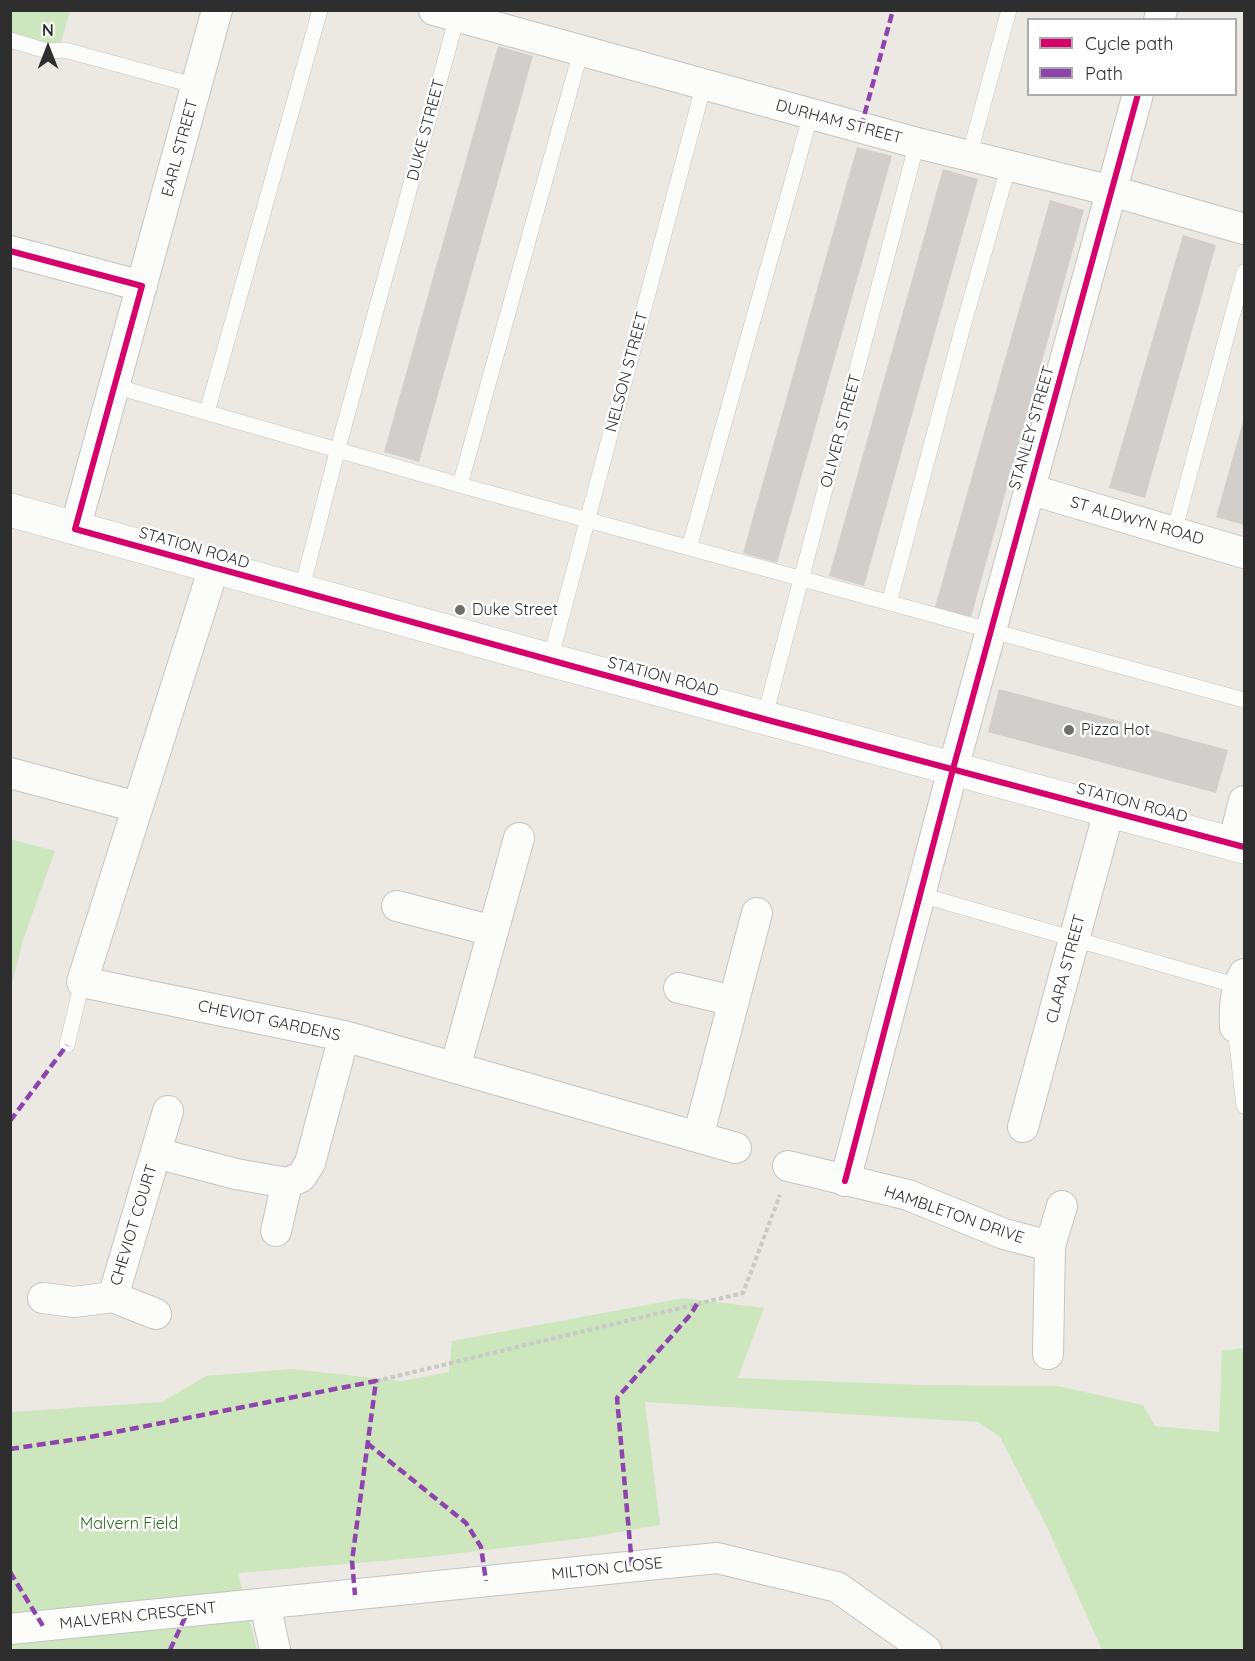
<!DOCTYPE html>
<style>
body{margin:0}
#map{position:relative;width:1255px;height:1661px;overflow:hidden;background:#ece8e4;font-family:Quicksand,sans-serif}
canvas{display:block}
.frame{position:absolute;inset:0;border:12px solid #2e2e2e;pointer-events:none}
.legend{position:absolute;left:1027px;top:18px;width:210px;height:78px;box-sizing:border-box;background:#fff;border:2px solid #ababab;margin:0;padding:8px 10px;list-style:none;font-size:18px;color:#2e2e2e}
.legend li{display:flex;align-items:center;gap:12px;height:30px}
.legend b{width:30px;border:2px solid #ababab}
.north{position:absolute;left:18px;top:18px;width:60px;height:60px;-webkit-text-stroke:4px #fff;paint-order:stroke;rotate:0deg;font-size:16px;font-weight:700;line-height:24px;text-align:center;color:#2e2e2e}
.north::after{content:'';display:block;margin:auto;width:21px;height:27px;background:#2e2e2e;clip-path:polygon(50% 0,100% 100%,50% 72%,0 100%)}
</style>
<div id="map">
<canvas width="1255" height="1661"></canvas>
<div class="frame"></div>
<ul class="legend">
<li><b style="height:8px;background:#d6006c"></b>Cycle path</li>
<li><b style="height:8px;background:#8e44ad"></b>Path</li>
</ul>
<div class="north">N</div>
</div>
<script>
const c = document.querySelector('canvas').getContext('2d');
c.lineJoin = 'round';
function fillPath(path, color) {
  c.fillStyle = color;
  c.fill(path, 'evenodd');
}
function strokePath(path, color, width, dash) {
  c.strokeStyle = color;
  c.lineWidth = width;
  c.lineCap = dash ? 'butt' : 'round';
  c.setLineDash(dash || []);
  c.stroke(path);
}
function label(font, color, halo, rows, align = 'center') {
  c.font = font + ' Quicksand,sans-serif';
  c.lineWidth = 5;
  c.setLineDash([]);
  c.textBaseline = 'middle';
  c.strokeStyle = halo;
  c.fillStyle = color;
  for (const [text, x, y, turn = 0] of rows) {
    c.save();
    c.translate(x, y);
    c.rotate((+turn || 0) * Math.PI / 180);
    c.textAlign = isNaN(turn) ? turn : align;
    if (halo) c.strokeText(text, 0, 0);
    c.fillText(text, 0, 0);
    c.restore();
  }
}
fillPath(new Path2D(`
 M10,11H70L56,60L11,47Z
 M11,839L55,851L24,937L11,986Z
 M684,1298L764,1308L738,1378L922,1385L1058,1386L1143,1405L1155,1426L1219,1432L1222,1351L1244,1348V1650H1102L1047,1527L1000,1437L978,1422L645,1402L660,1525L585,1538L428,1557L238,1573L257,1650H11V1412L162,1402L206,1376L291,1369L402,1381L449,1372L452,1341Z`), '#cee6be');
fillPath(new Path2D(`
 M498,46L533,56L419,462L384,452Z
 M857,147L892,156L777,563L743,553Z
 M943,169L978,179L864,586L829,576Z
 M1050,200L1084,210L971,617L935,607Z
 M1183,235L1216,245L1145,498L1109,488Z
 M1244,418V525L1216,517Z
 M999,689L1228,750L1216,793L988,732Z`), '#d1cecb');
const lane = new Path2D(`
 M10,40L47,51L65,50L197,86
 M969,156L1009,10
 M114,386L460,485L1244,700
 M207,412L320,10
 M460,485L581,51
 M1174,532L1244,272
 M689,548L811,114
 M301,592L338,448L457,17
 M889,603L962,330L1009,165
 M550,660L704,84
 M764,719L917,143
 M921,895L1238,986
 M1235,1027L1244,1106
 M67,1045L82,982`);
const street = new Path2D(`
 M434,10L917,143L1112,191L1244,229
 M1159,20L1162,10
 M10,251L142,286
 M1029,489L1244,553
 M75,529L217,10
 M214,567L82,982L344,1036L736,1148
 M10,773L137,807
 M1233,844L1244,801
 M397,906L493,931
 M679,988L734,1001
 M1235,1027C1234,1008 1235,991 1244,974
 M455,1068L519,838
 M1023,1127L1109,811
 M698,1137L757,913
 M156,1153L236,1174L287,1183L301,1177L310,1163L344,1036
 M788,1166L908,1195L1004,1234L1050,1246
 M845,1181L953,769L1138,94
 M276,1231L287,1183
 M113,1297L168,1111
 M43,1298L74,1302L113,1297L156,1314
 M1048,1354L1050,1246L1062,1206
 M265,1604L275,1650
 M10,1629L717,1558L837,1587L926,1650`);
const secondary = new Path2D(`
 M10,510L550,660L1244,847`);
strokePath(lane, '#c5c4c5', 16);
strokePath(street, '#c5c4c5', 32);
strokePath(secondary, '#c5c4c5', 34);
strokePath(new Path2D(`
 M376,1381L743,1293L780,1195`), '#c9c9c8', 4, [4.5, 3]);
strokePath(lane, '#fcfcfb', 15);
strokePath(street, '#fcfcfb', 30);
strokePath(secondary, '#fcfcfb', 33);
strokePath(new Path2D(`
 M861,127L893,10
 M10,1121L67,1045
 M367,1443L466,1523L481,1547L486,1581
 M10,1449L85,1438L376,1381L352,1561L355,1595
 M632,1566L617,1398L691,1314L697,1304
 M10,1572L43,1626
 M170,1650L188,1611`), '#8e44ad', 4.5, [9, 4.5]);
strokePath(new Path2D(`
 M10,251L142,286L75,529L764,719L1244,847
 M845,1181L953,769L1138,94`), '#d6006c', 6);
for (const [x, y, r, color] of [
 [460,610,6,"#706f6e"],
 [1069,730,6,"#706f6e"]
]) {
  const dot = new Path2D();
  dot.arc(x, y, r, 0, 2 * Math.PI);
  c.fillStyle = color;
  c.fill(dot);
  strokePath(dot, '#fff', 2);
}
label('16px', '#2e2e2e', '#fff', [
 ["DURHAM STREET",839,122,15],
 ["DUKE STREET",426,130,-75],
 ["EARL STREET",180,148,-75],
 ["NELSON STREET",627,372,-75],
 ["STANLEY STREET",1032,428,-74],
 ["OLIVER STREET",841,431,-75],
 ["ST ALDWYN ROAD",1137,521,16],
 ["STATION ROAD",194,548,16],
 ["STATION ROAD",663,677,15],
 ["STATION ROAD",1132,803,15],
 ["CLARA STREET",1066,969,-75],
 ["CHEVIOT GARDENS",269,1021,12],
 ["HAMBLETON DRIVE",954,1215,19],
 ["CHEVIOT COURT",134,1225,-73],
 ["MILTON CLOSE",607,1569,-6],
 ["MALVERN CRESCENT",138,1616,-6]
]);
label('16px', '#2e2e2e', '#fff', [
 ["Duke Street",472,610],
 ["Pizza Hot",1081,730]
], 'left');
label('16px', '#2c6e1b', '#fff', [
 ["Malvern Field",129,1524]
]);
</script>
